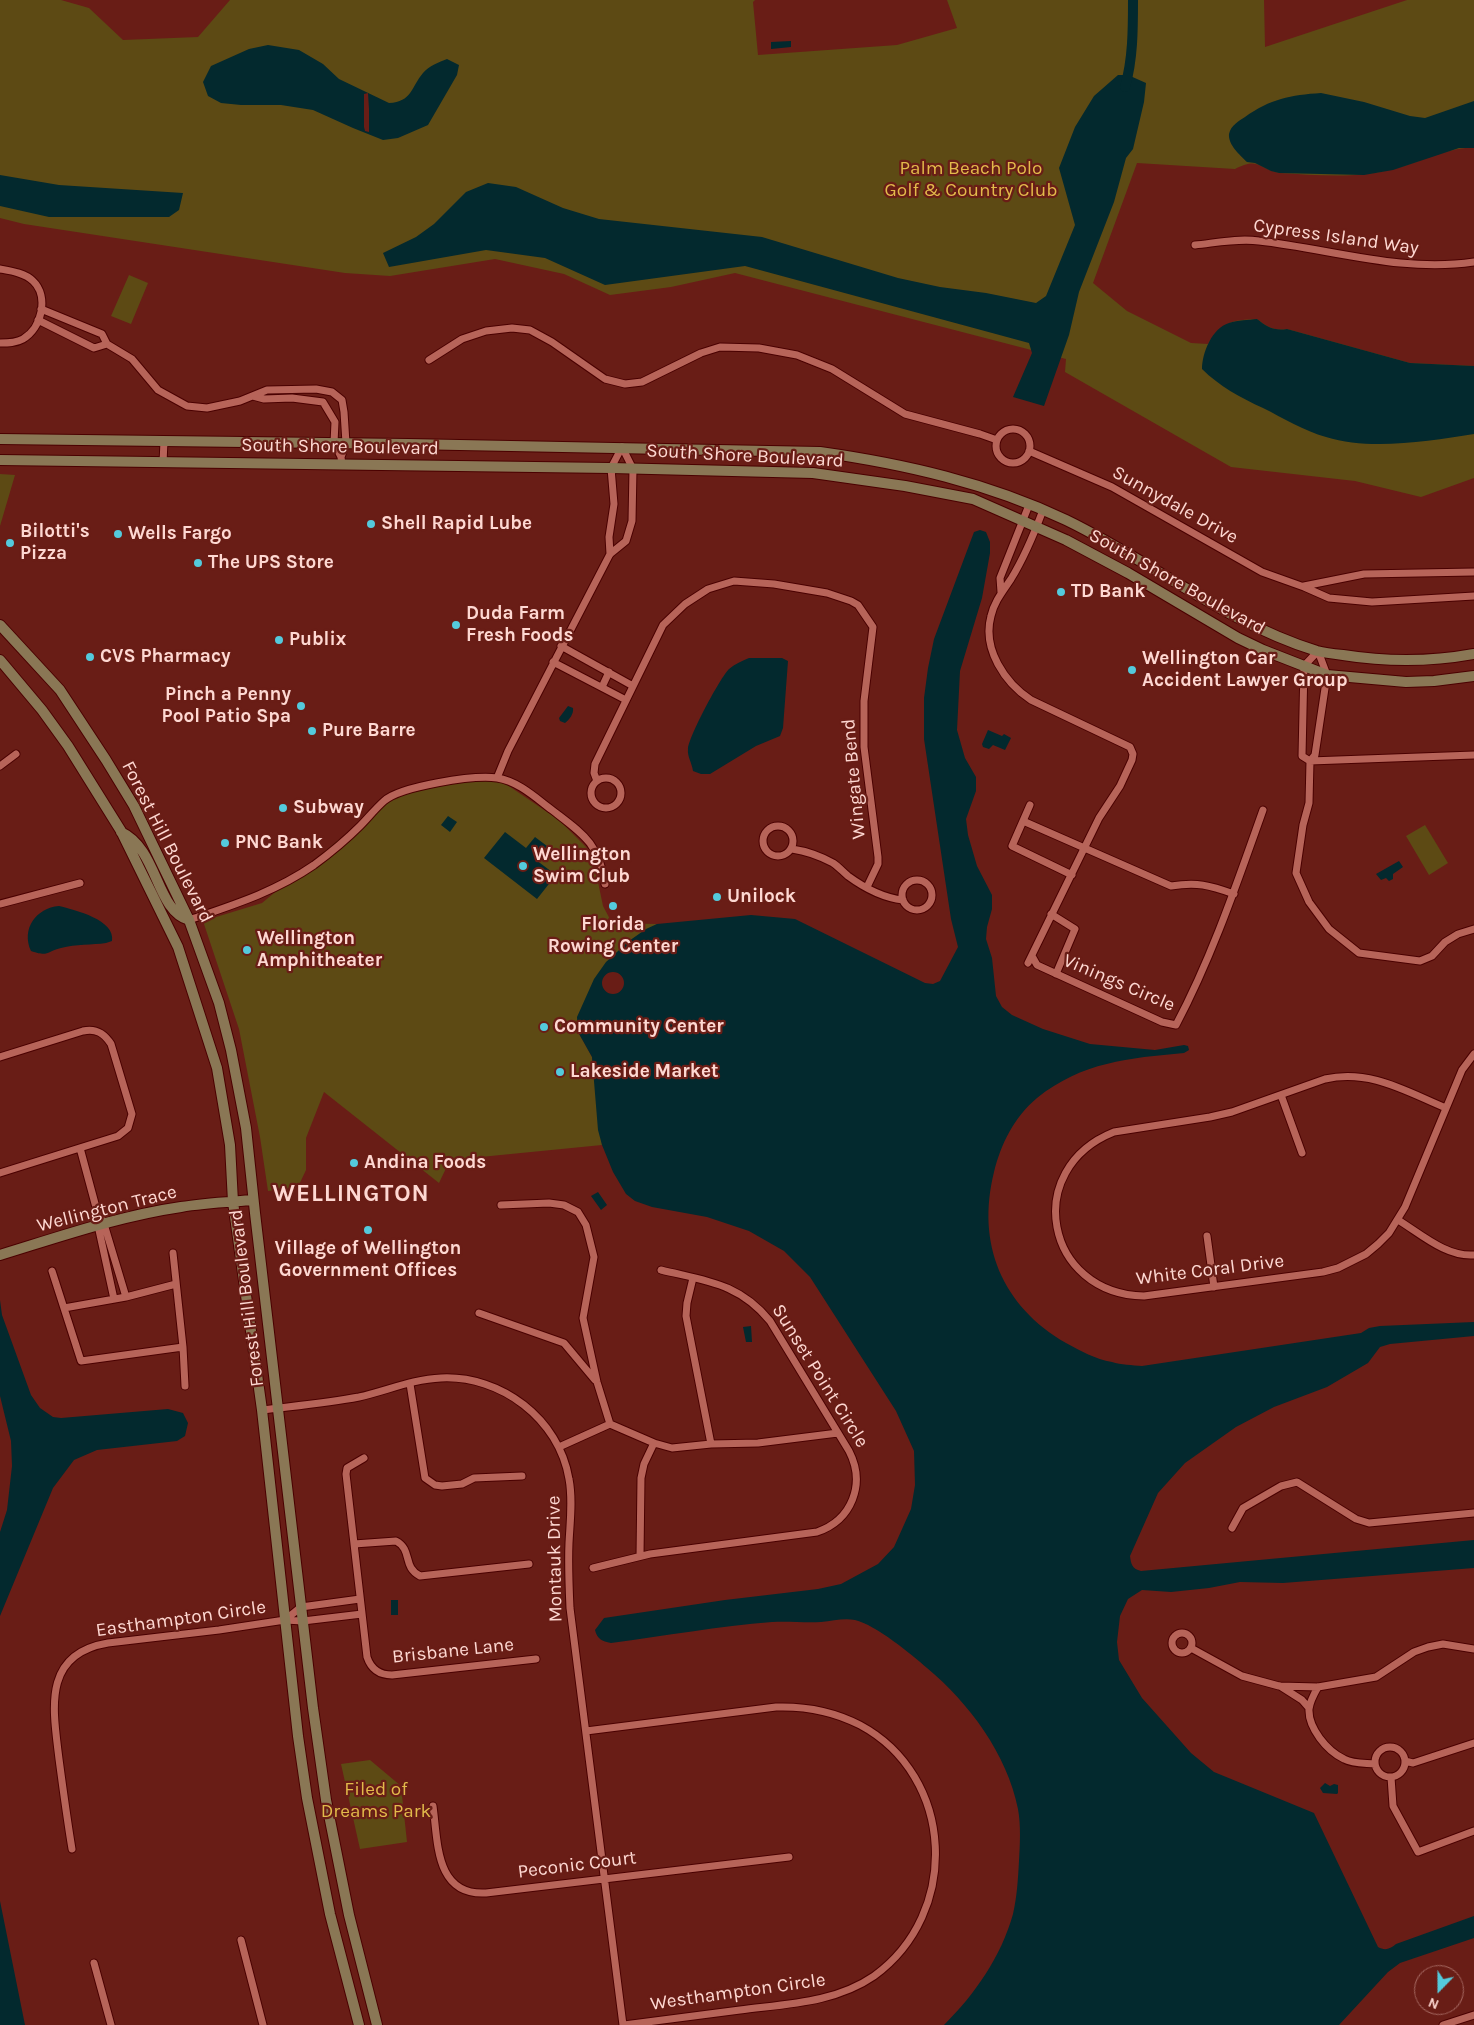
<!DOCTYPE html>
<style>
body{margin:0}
#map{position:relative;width:1474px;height:2025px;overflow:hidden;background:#691d16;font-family:Karla,sans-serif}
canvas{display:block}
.north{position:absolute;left:1414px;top:1965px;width:50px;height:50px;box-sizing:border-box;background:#691d16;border:1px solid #a56861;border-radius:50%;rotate:202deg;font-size:14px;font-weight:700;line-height:20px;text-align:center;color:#fed8d2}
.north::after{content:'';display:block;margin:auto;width:18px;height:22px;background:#54cadc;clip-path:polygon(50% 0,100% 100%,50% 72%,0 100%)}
</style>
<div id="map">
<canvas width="1474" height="2025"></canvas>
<div class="north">N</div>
</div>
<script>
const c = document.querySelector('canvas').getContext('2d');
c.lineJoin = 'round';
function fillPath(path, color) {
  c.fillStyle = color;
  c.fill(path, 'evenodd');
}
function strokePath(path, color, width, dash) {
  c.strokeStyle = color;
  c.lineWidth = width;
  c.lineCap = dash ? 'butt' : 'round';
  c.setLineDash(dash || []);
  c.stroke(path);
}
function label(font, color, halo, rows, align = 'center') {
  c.font = font + ' Karla,sans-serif';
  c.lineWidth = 4.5;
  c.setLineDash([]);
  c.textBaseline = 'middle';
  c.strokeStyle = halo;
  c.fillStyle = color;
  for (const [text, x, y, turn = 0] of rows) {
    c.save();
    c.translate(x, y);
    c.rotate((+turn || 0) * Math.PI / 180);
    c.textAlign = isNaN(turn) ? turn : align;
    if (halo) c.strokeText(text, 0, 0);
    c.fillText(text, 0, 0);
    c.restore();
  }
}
fillPath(new Path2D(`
 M0,0H61L89,8L123,40L198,37L230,0H755L753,2L758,55L897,45L957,28L947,0H1264L1265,47L1407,0H1474V148C1451,146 1417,164 1393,169C1356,179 1317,175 1279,173C1257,168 1259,157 1235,169L1137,163L1093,283L1127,311L1191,343L1208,344C1221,322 1232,320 1257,319C1267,327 1274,331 1287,329L1410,363L1474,366V478L1421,497L1355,481L1231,467L1065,372L1066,359L735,273L671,287L610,295L564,274L495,259L390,276L345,273L24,224L0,218Z
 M129,275L148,283L131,324L111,316Z
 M0,474L15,475L0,526Z
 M497,778L559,820L592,853L603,906L612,923L657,924L629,941L578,1032L592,1057L602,1145L450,1160L439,1183L324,1092L306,1138V1170L298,1187L268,1191L260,1137L239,1029L203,921L262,903L400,789Z
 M1425,825L1448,863L1429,875L1406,836Z
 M370,1760L401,1786L407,1842L360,1849L341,1764Z`), '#5d4a14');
fillPath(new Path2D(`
 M791,41V47L771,49V42Z
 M268,45L299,50L323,64L339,79L389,103C412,102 411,87 423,73C429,66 439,62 447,59L459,65L457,75L428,125L398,138L383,140L353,128L313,110L281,105H241L221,103L208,96L203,82L211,66L249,49Z
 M1118,75H1128L1146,83L1144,102L1133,149L1126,158L1114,202L1079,292L1069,335L1044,406L1013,397L1032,353L1029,343L745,266L605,285L545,258L486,250L389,267L383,253L416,237L434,224L466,192L488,183L516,187L563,208L599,219L762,237L898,278L940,287L986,293L1036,303L1046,296L1075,225L1059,168L1075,127L1094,96Z
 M1321,93L1364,102L1410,116L1425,118L1474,101V148H1459L1393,170L1364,175L1279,173L1271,171L1255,163L1247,162C1240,155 1228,145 1229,134C1231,125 1239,121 1245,117C1270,99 1291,95 1321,93Z
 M0,175L59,185L183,193L179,210L169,217H49L0,206Z
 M1257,319C1267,327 1274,331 1287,329L1410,363L1474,366V434C1428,441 1371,451 1326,437C1304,431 1283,418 1263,408C1241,398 1219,386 1202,369C1202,353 1212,328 1229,323C1238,320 1248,320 1257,319Z
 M980,530L986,532L990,542V553L982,598L960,671L957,730L965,758L976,777V791L966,819L968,835L977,866L992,895V909L987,927L986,939L992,958L996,996L1002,1007L1012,1015L1043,1029L1090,1044L1155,1050L1184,1045L1188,1046L1189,1050L1184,1053C1129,1058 1082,1062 1037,1098C1014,1117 1001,1144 994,1172C976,1244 1002,1306 1066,1343C1081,1351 1095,1359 1112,1362C1121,1365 1132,1365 1142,1366L1361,1333L1369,1328L1380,1326L1474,1322V1336L1390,1344L1380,1347L1368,1363L1327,1387L1274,1407L1236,1427L1185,1463L1158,1493L1130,1556C1131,1564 1132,1569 1141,1571L1474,1540V1568L1283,1583L1240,1582L1209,1588L1171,1592L1142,1590L1128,1599L1120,1616L1117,1642L1119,1660L1142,1698L1191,1753L1214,1772L1314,1813L1378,1947C1385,1951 1390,1949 1396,1944L1474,1916V1938L1400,1963L1388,1972L1339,2025H944C975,1994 1001,1957 1013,1914C1017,1897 1018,1879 1019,1861C1020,1845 1021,1825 1018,1809C1007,1754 969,1703 927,1668C911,1654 876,1625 855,1620C843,1618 833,1621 821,1622C805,1623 789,1621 772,1622C719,1626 665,1636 611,1643C602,1641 597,1639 595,1630L604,1618L725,1600L818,1589L841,1584L878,1564L894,1547L911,1509L915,1485L914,1451L896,1411L810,1277L784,1251L749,1231L707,1217L652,1207L635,1201L626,1194L613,1172L602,1145L598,1130L592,1057L578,1032L577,1017L594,979L606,962L629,941L646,929L657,924L751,915L795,919L925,983L933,984L940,981L958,947L951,919L924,739V698L928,668L934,639L974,532Z
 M749,658H782L788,661L783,728L780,736L756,746L710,774H701L693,771C692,763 687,756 688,749C689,736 720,678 729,669C735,664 742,661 749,658Z
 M568,706L573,708C574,714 569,720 565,723L560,721L559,718Z
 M988,730L1002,736L1004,734L1011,738L1005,750L993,745L989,749L983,747L982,744Z
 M448,816L457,822L450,832L441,825Z
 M505,832L526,848L535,837L547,846L536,860L556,875L537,899L484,858Z
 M1399,861L1403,867L1393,874V879L1389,881L1386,878L1381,880L1376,874Z
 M59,906C75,910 116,920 112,941L106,943C92,945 76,944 61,948C45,952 49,957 31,951C21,929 36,908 59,906Z
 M598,1192L607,1205L601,1210L591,1196Z
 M0,1300L2,1315L31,1395L40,1408L53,1417L61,1418L168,1409L183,1413L188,1423L185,1436L177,1441L97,1450L74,1460L53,1488L0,1616V1532L7,1510L12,1466L11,1441L0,1396Z
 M751,1326L752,1342H746L743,1327Z
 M391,1600H398V1615H391Z
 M1325,1783L1330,1786L1334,1784L1338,1785V1793L1337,1794L1323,1793L1320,1788Z
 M0,1901L25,2025H0Z`), '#03292e');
fillPath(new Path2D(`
 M368,93L369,109V132L365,131L364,127V94Z
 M602 983a11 11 0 1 1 22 0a11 11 0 1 1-22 0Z`), '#691d16');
strokePath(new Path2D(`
 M1125,87C1133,59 1133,29 1133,0`), '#03292e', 10);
const street = new Path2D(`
 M1195,245C1215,243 1238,238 1259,241C1331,249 1402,273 1474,262
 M0,269C11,271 25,273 33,281C49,296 42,328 23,339C16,343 8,343 0,343
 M41,309L102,334L107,344L132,359L158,390L187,406L207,408L240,401L267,390L316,389L332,392L342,400L344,412L346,443L341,457L342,465
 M38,320L94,348L107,344
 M429,360L462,339L486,331L512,328L530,330L552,342L605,379L625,384L642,382L701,353L720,347L759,348L797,355L832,369L905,414L980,434L997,440
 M253,396L264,399L292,398L323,402L335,422L334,443L341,457
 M996 446a17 17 0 1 1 34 0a17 17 0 1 1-34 0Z
 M1029,451L1112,487L1262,572L1304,587L1329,598L1372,602L1474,596
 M163,463L164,441
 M610,554L609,537L614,504L611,468L622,447
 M1304,586L1364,574L1474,572
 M1001,592L1000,578L1029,505
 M561,646L633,686
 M1318,651L1327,675L1315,755L1310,761L1302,756L1304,666Z
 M553,662L626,700
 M602,687L609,672
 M1474,755L1310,761L1309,803L1303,825L1296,873L1309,902L1329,929L1359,953L1420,961L1432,956L1445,942L1458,934L1474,929
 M0,766L16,754
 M591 793a15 15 0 1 1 30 0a15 15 0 1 1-30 0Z
 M497,778L508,751L610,554L626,541L632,521L633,469L622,447
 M597,781L594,773L595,764L663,625L685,604L708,589L734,581L774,584L827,593L851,601L858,605L873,627L864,701V747L878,857V864L867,887
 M1030,805L1012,846L1072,875
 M1023,821L1171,886C1197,882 1209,885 1234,894
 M763 841a15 15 0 1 1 30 0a15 15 0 1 1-30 0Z
 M792,849C806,851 820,856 833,863C839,867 843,872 848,876C863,887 884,898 903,900
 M902 895a15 15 0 1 1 30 0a15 15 0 1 1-30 0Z
 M0,904L80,883
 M1051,914L1075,929L1056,974
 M189,920C233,905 275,892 314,865C329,854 346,840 360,826C368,818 375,809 384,801C401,786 473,775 497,778C518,781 536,798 552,810C583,834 599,843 605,884
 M1032,956L1037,965L1162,1022L1176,1025C1212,957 1237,883 1263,810
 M1028,963L1099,818L1120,786L1132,760L1133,754L1130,747L1031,700C1005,683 982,649 991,616C994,602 1003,591 1011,579C1024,558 1034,534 1043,510
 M0,1057L83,1031C96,1028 104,1033 111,1044L132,1114L128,1128L118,1136L0,1173
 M1281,1095L1302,1153
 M1446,1108C1405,1091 1370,1069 1325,1079L1232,1112L1210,1117L1114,1132C1021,1169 1045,1294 1144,1296L1323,1272L1338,1268L1366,1254L1378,1244L1389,1233L1405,1207L1462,1070L1474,1054
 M80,1148L97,1211L104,1224L126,1297
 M501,1205L549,1203L564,1205L578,1212L586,1225L594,1257L583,1318L597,1382L610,1424
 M1398,1220C1421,1234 1446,1257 1474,1255
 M97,1221L114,1299
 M1207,1236L1214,1287
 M173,1253L183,1347L185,1386
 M52,1271L81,1361L183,1347
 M693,1278L687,1303L686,1316L711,1444
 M64,1308L126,1297L176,1284
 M479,1313L564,1343L595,1380
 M410,1384L425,1478L435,1485L442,1486L462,1484L474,1478L522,1476
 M262,1410C294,1406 327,1403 359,1397C386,1391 413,1379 441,1378C501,1375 559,1419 569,1479C573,1500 570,1522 569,1543C568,1565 569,1586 570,1608L623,2025
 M559,1447L610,1424L654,1443L672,1448L711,1444L758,1443L838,1433
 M364,1458L347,1468L346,1474L367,1657C371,1669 379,1675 392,1675L536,1659
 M1232,1528L1243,1508L1281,1486L1297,1482L1356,1519L1369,1523L1474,1513
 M354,1544L396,1541C413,1550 402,1567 420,1576L529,1564
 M640,1556L641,1478L644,1464L654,1443
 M593,1568L650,1554L817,1532C852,1520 866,1484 849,1451L770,1321C739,1283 706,1281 661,1270
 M285,1620L301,1607L360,1599
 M1172 1643a10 10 0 1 1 20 0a10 10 0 1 1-20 0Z
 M1191,1648L1242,1676L1279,1686L1318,1687L1376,1677L1414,1652L1428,1647L1443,1644L1474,1649
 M1280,1686L1302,1700L1309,1708
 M1318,1687C1314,1694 1310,1701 1309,1709C1308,1728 1327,1751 1344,1759C1353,1764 1364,1763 1375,1764
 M586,1731L776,1707C806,1706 833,1711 860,1725C955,1776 961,1913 874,1976C835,2003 786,2004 740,2010C701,2015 663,2020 624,2025
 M1375 1762a15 15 0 1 1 30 0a15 15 0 1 1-30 0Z
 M1405,1761L1413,1763L1474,1743
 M1391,1777L1393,1806L1418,1852L1474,1831
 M433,1806C438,1842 435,1896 486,1893L789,1857
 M72,1849C67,1819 63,1789 59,1759C53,1709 42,1654 108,1643L219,1630L285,1620L303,1621L362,1614
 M241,1940L263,2025
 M94,1963L111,2025
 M1443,2025L1474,2015`);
const secondary = new Path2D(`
 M0,439L408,444L820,452C905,464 988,483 1066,520C1151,561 1226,623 1317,651C1325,653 1334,654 1343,655C1387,662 1430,662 1474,654
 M0,460L611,468L813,473L905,486L973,499L1066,540L1128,573L1238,638L1263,650L1327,675L1406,682L1434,681L1474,676
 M0,625L60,690L106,760L134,806L189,920L219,1003L231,1050L246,1128L255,1213L313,1708L326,1800L349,1915L377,2025
 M0,660L42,710L68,746L121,831L178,947L217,1068L230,1145L233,1202L262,1410L298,1736L307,1798L330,1914L359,2025
 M121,832C158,849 156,911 189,920
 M0,1255C59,1237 119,1216 181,1207C205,1203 229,1202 253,1200`);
strokePath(street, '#4a0000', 9);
strokePath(secondary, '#4a0000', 12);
strokePath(street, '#b76459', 7);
strokePath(secondary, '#8a7755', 10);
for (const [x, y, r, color] of [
 [371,524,5,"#54cadc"],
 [118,534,5,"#54cadc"],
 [10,543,5,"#54cadc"],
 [198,563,5,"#54cadc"],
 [1061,592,5,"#54cadc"],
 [456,625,5,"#54cadc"],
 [279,640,5,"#54cadc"],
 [90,657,5,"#54cadc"],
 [1132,670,5,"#54cadc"],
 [301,706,5,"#54cadc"],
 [312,731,5,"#54cadc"],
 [283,808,5,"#54cadc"],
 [225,843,5,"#54cadc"],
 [523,866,5,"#54cadc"],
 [717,897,5,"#54cadc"],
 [613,906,5,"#54cadc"],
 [247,950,5,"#54cadc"],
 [544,1027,5,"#54cadc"],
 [560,1072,5,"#54cadc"],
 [354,1163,5,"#54cadc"],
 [368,1230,5,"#54cadc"]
]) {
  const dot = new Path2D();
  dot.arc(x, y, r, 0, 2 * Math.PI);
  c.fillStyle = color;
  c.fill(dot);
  strokePath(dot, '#691d16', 2);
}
label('19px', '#e2ba4b', '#691d16', [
 ["Palm Beach Polo",971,169],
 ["Golf & Country Club",971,191],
 ["Filed of",376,1790],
 ["Dreams Park",376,1812]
]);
label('19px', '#fed8d2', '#691d16', [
 ["Cypress Island Way",1336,237,8],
 ["South Shore Boulevard",340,447,1],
 ["South Shore Boulevard",745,456,3],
 ["Sunnydale Drive",1175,505,29],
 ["South Shore Boulevard",1177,582,29],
 ["Wingate Bend",854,779,-95],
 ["Forest Hill Boulevard",167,842,63],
 ["Vinings Circle",1119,983,23],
 ["Wellington Trace",107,1209,-14],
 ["White Coral Drive",1210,1270,-7],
 ["Forest Hill Boulevard",247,1298,-97],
 ["Sunset Point Circle",820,1376,58],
 ["Montauk Drive",555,1559,-91],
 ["Easthampton Circle",181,1619,-8],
 ["Brisbane Lane",453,1651,-6],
 ["Peconic Court",577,1865,-7],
 ["Westhampton Circle",738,1992,-8]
]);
label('bold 19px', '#fed8d2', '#691d16', [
 ["Shell Rapid Lube",381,524],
 ["Bilotti's",20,532],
 ["Pizza",20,554],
 ["Wells Fargo",128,534],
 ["The UPS Store",208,563],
 ["TD Bank",1071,592],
 ["Duda Farm",466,614],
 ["Fresh Foods",466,636],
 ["Publix",289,640],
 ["CVS Pharmacy",100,657],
 ["Wellington Car",1142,659],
 ["Accident Lawyer Group",1142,681],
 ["Pinch a Penny",291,695,"right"],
 ["Pool Patio Spa",291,717,"right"],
 ["Pure Barre",322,731],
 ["Subway",293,808],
 ["PNC Bank",235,843],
 ["Wellington",533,855],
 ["Swim Club",533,877],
 ["Unilock",727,897],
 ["Florida",613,925,"center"],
 ["Rowing Center",613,947,"center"],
 ["Wellington",257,939],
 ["Amphitheater",257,961],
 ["Community Center",554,1027],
 ["Lakeside Market",570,1072],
 ["Andina Foods",364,1163],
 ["Village of Wellington",368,1249,"center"],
 ["Government Offices",368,1271,"center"]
], 'left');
c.letterSpacing = '1px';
label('bold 24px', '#fed8d2', '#691d16', [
 ["WELLINGTON",351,1194]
]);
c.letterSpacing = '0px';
</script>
